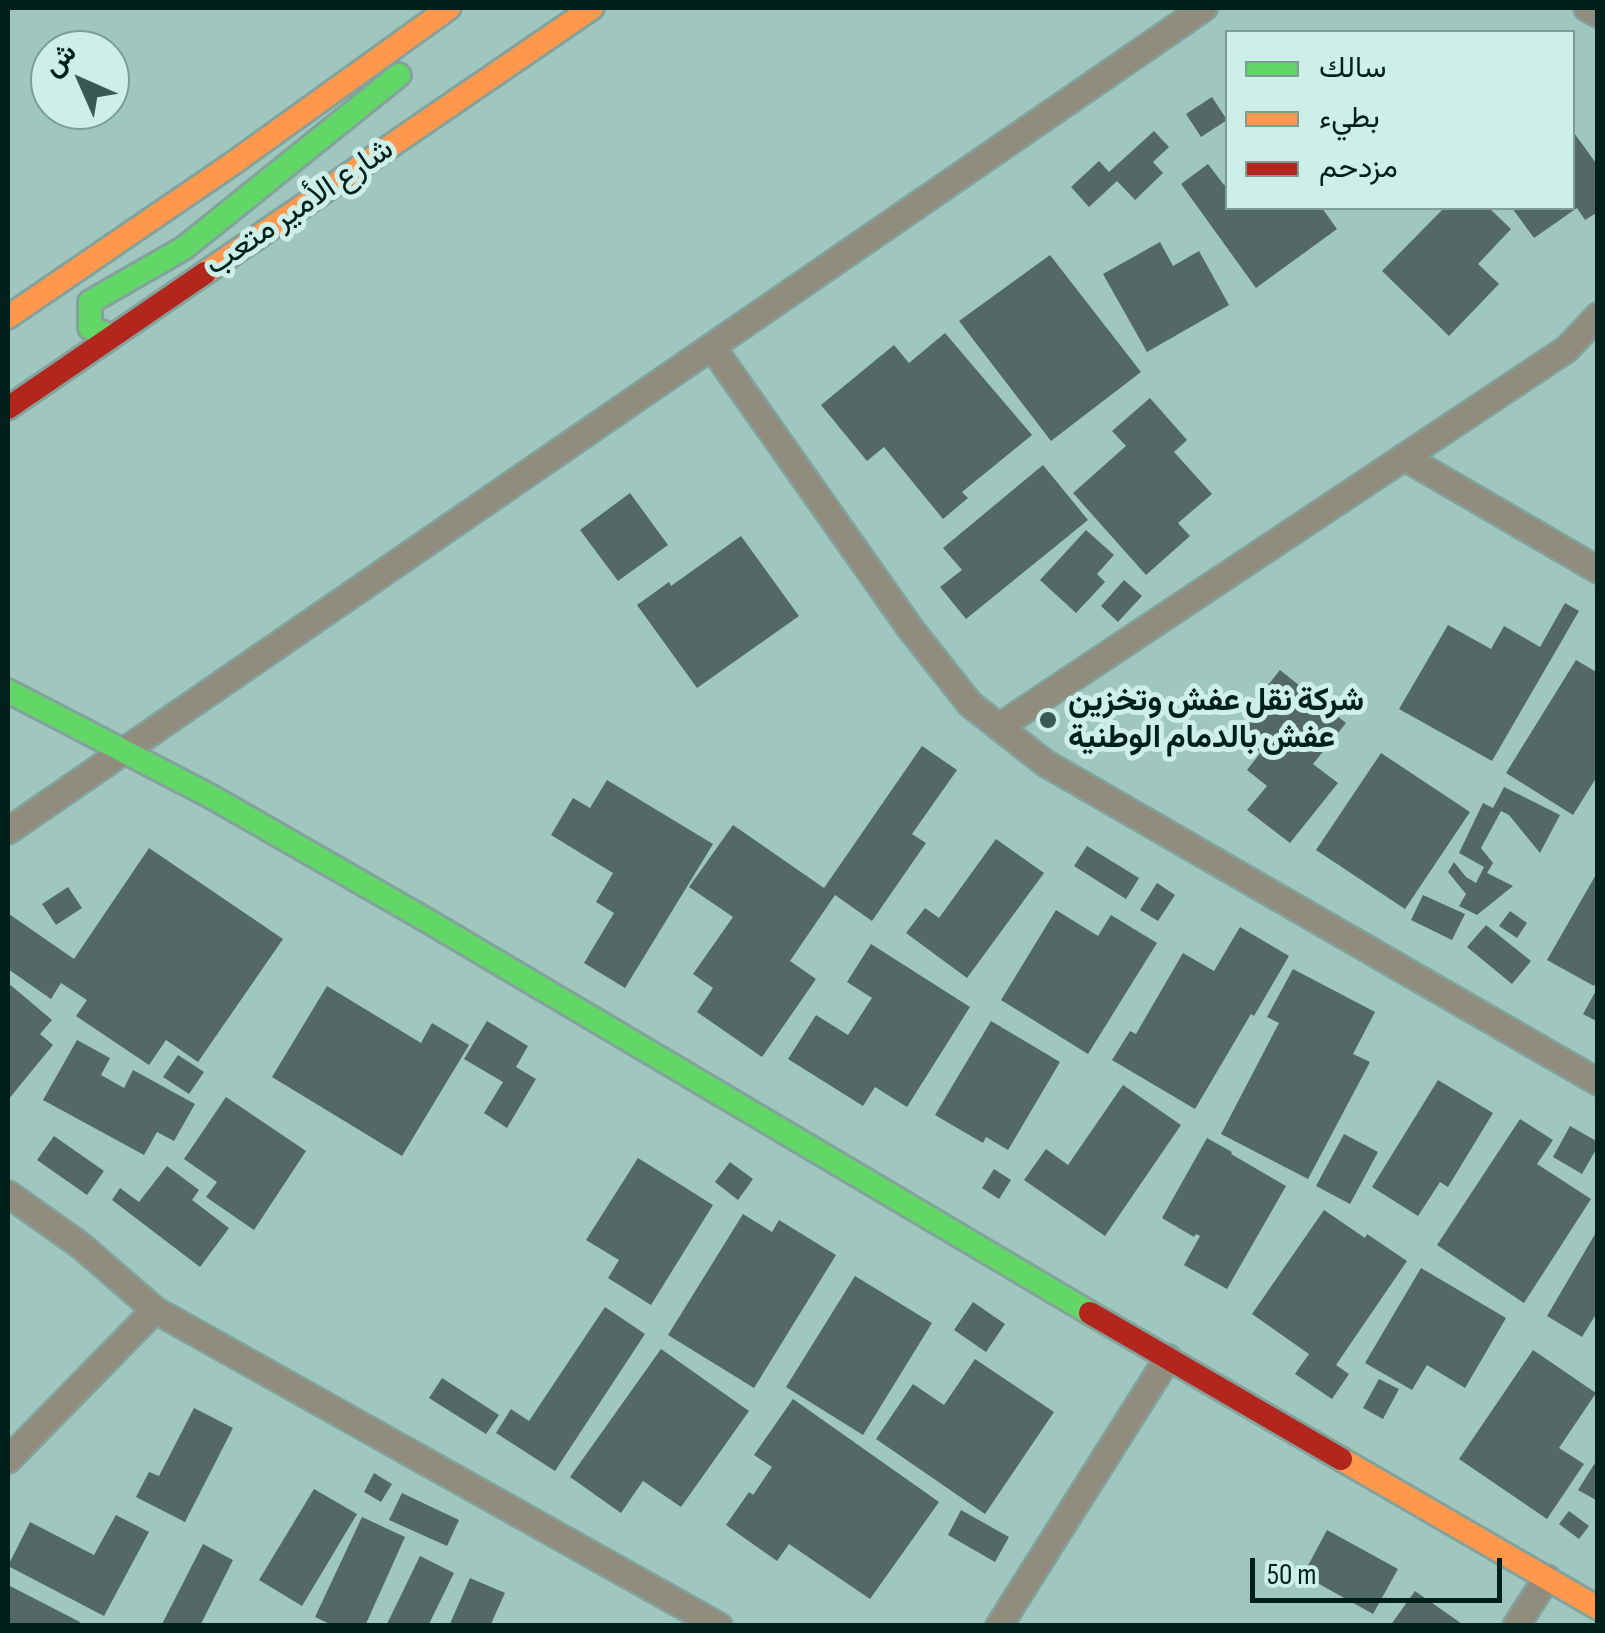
<!DOCTYPE html>
<meta charset="utf-8">
<style>
body{margin:0}
#map{position:relative;width:1605px;height:1633px;overflow:hidden;background:#9fc7be;font-family:"Sofia Sans Condensed",Vazirmatn,sans-serif}
canvas{display:block}
.frame{position:absolute;inset:0;border:10px solid #02201b;pointer-events:none}
.legend{position:absolute;left:1225px;top:30px;width:350px;height:180px;box-sizing:border-box;background:#cdefe7;border:2px solid #7c9c95;margin:0;padding:12px 18px;list-style:none;font-size:30px;color:#02201b}
.legend li{display:flex;align-items:center;gap:20px;height:50px}
.legend b{width:50px;border:2px solid #7c9c95}
.north{position:absolute;left:30px;top:30px;width:100px;height:100px;box-sizing:border-box;background:#cdefe7;border:2px solid #7c9c95;border-radius:50%;rotate:315deg;font-size:28px;font-weight:700;line-height:40px;text-align:center;color:#02201b}
.north::after{content:'';display:block;margin:auto;width:35px;height:45px;background:#395a54;clip-path:polygon(50% 0,100% 100%,50% 72%,0 100%)}
.scale{position:absolute;left:1250px;top:1558px;width:252px;height:45px;box-sizing:border-box;border:5px solid #02201b;border-top:0;padding-left:12px;font-size:30px;line-height:35px;white-space:nowrap;color:#02201b;-webkit-text-stroke:8px #cdefe7;paint-order:stroke}
</style>
<div id="map">
<canvas width="1605" height="1633"></canvas>
<div class="frame"></div>
<ul class="legend">
<li><b style="height:12px;background:#63d668"></b>سالك</li>
<li><b style="height:12px;background:#ff974d"></b>بطيء</li>
<li><b style="height:12px;background:#b3261e"></b>مزدحم</li>
</ul>
<div class="north">ش</div>
<div class="scale">50 m</div>
</div>
<script>
const c = document.querySelector('canvas').getContext('2d');
c.lineJoin = 'round';
function fillPath(path, color) {
  c.fillStyle = color;
  c.fill(path, 'evenodd');
}
function strokePath(path, color, width, dash) {
  c.strokeStyle = color;
  c.lineWidth = width;
  c.lineCap = dash ? 'butt' : 'round';
  c.setLineDash(dash || []);
  c.stroke(path);
}
function label(font, color, halo, rows, align = 'center') {
  c.font = font + ' "Sofia Sans Condensed",Vazirmatn,sans-serif';
  c.lineWidth = 10;
  c.setLineDash([]);
  c.textBaseline = 'middle';
  c.strokeStyle = halo;
  c.fillStyle = color;
  for (const [text, x, y, turn = 0] of rows) {
    c.save();
    c.translate(x, y);
    c.rotate((+turn || 0) * Math.PI / 180);
    c.textAlign = isNaN(turn) ? turn : align;
    if (halo) c.strokeText(text, 0, 0);
    c.fillText(text, 0, 0);
    c.restore();
  }
}
fillPath(new Path2D(`
 M1212,97L1227,120L1201,137L1186,114Z
 M1572,130L1598,166V212L1585,220L1577,208L1534,238L1512,208H1572Z
 M1154,131L1169,147L1153,162L1163,173L1135,200L1117,181L1089,207L1071,187L1099,161L1109,172Z
 M1208,164L1224,185L1228,183V208H1322L1337,229L1256,288L1181,184Z
 M1444,208H1489L1511,229L1478,264L1499,284L1449,336L1382,271Z
 M1160,242L1173,266L1199,251L1229,305L1147,352L1103,274Z
 M1050,255L1141,372L1051,441L959,321Z
 M945,333L1032,435L962,492L968,498L943,519L884,447L867,461L821,405L894,345L909,363Z
 M1150,398L1187,440L1174,452L1212,494L1178,523L1190,536L1146,575L1073,493L1126,446L1112,431Z
 M1043,465L1088,520L966,619L940,587L962,570L943,548Z
 M630,493L668,545L618,581L580,530Z
 M1086,530L1114,555L1097,574L1105,582L1076,613L1040,580Z
 M741,536L799,616L697,688L637,605L669,582L671,586Z
 M1124,580L1142,596L1118,622L1101,606Z
 M1565,603L1579,611L1492,761L1399,709L1448,625L1491,649L1504,626L1540,647Z
 M1576,660L1598,673V775L1573,815L1506,773Z
 M1280,670L1346,723L1313,764L1338,783L1290,843L1247,810L1267,786L1247,770L1261,752L1239,735L1259,709L1253,704Z
 M922,746L957,770L912,834L926,843L872,921L835,895L790,961L816,979L762,1057L697,1012L713,988L693,974L733,917L689,887L733,825L824,888Z
 M1381,753L1470,812L1405,909L1316,850Z
 M607,780L713,844L625,988L584,963L614,913L596,902L613,873L551,835L573,798L590,808Z
 M1504,787L1560,815L1540,853L1509,815L1501,811L1481,848L1493,863L1487,873L1513,886L1477,915L1459,906L1466,894L1448,872L1454,862L1466,877L1476,883L1484,867L1459,853L1483,803L1493,808Z
 M996,839L1044,873L967,978L906,933L925,908L939,918Z
 M1087,846L1139,878L1126,899L1074,866Z
 M149,848L283,939L198,1062L166,1040L149,1065L76,1016L87,1000L61,983L51,999L8,969L9,914L74,959Z
 M1598,871V979L1594,986L1547,960Z
 M1157,883L1175,895L1158,921L1140,910Z
 M68,887L82,908L56,925L42,904Z
 M1423,895L1465,914L1452,940L1411,920Z
 M1056,910L1098,936L1111,915L1157,943L1088,1054L1001,1000Z
 M1510,911L1527,923L1517,938L1499,926Z
 M1486,925L1531,961L1512,984L1467,947Z
 M1240,927L1289,956L1254,1016L1251,1014L1195,1109L1112,1060L1130,1031L1136,1034L1183,953L1214,971Z
 M871,944L970,1007L907,1107L875,1087L863,1106L788,1059L816,1015L848,1035L872,998L847,982Z
 M1293,969L1375,1012L1353,1054L1370,1062L1308,1179L1221,1134L1279,1023L1267,1017Z
 M8,983L52,1020L40,1034L53,1045L8,1100Z
 M327,986L421,1043L432,1023L469,1045L402,1156L272,1077Z
 M1598,987V1022L1583,1014Z
 M487,1021L528,1046L516,1067L536,1079L507,1128L484,1113L503,1082L464,1059Z
 M991,1021L1060,1062L1008,1150L986,1137L983,1143L935,1115Z
 M77,1040L110,1058L101,1075L124,1088L133,1070L195,1104L174,1141L157,1132L144,1155L43,1100Z
 M178,1055L204,1072L189,1094L163,1077Z
 M1438,1080L1493,1113L1448,1187L1440,1182L1418,1216L1372,1187Z
 M1123,1085L1181,1125L1105,1236L1024,1180L1046,1149L1068,1165Z
 M226,1097L306,1151L254,1230L206,1197L217,1182L184,1159Z
 M1520,1119L1553,1140L1537,1164L1591,1199L1524,1303L1437,1245Z
 M1570,1126L1598,1142V1146L1582,1174L1553,1157Z
 M1344,1134L1378,1152L1350,1204L1316,1186Z
 M54,1136L104,1171L87,1195L37,1160Z
 M1207,1138L1232,1152L1231,1154L1286,1186L1227,1289L1184,1265L1200,1236L1196,1234L1194,1237L1162,1218Z
 M638,1158L713,1205L651,1305L608,1278L619,1260L586,1240Z
 M730,1162L753,1179L738,1200L715,1182Z
 M167,1166L199,1190L192,1200L229,1228L200,1267L112,1200L120,1188L139,1202Z
 M994,1169L1011,1180L999,1199L982,1188Z
 M1324,1210L1365,1238L1367,1234L1407,1261L1336,1365L1349,1374L1332,1399L1295,1374L1309,1354L1252,1314Z
 M743,1214L772,1232L779,1220L836,1255L754,1388L668,1335Z
 M1598,1229V1311L1582,1337L1547,1316Z
 M1421,1268L1506,1318L1465,1388L1427,1365L1412,1390L1365,1363Z
 M855,1276L932,1323L863,1435L786,1387Z
 M973,1302L1005,1324L986,1352L954,1330Z
 M605,1307L645,1334L555,1471L496,1433L511,1409L529,1421Z
 M661,1349L749,1411L681,1507L643,1481L621,1513L570,1477Z
 M1533,1350L1596,1393L1559,1448L1584,1464L1547,1519L1459,1459Z
 M975,1359L1054,1412L985,1514L876,1439L913,1384L944,1405Z
 M442,1378L499,1415L486,1434L429,1398Z
 M1379,1379L1399,1389L1383,1419L1363,1408Z
 M793,1399L939,1502L870,1599L789,1544L777,1561L726,1525L749,1492L753,1495L772,1467L754,1455Z
 M194,1408L233,1428L185,1522L136,1497L149,1472L159,1476Z
 M1598,1458V1501L1578,1490Z
 M374,1473L392,1484L381,1502L364,1492Z
 M314,1489L357,1514L302,1606L259,1580Z
 M402,1493L459,1520L447,1546L389,1520Z
 M961,1510L1009,1537L995,1562L948,1535Z
 M1569,1511L1589,1526L1579,1539L1559,1524Z
 M116,1515L149,1532L104,1616L8,1566L30,1522L94,1555Z
 M362,1517L405,1537L365,1626H334L315,1617Z
 M1327,1530L1398,1569L1373,1614L1303,1575Z
 M203,1544L233,1560L200,1626H161Z
 M420,1556L454,1573L428,1626H386Z
 M470,1578L505,1593L490,1626H449Z
 M8,1585L80,1622L78,1626H8Z
 M1415,1591L1465,1626H1390Z`), '#536965');
const street = new Path2D(`
 M1587,8L1598,14
 M712,347L910,628L970,704L1045,763L1598,1082
 M1404,457L1598,570
 M999,727L1567,349L1598,316
 M8,831L1204,8
 M8,1194L80,1245L155,1310L719,1626
 M8,1460L155,1310
 M999,1626L1168,1358
 M1516,1626L1547,1578`);
const fast = new Path2D(`
 M112,336L90,328V302L184,248L399,75
 M8,691L212,797L428,921L1090,1313`);
const slow = new Path2D(`
 M205,273L592,8
 M8,317L232,164L449,8
 M1341,1459L1598,1608`);
const jam = new Path2D(`
 M8,408L205,273
 M1090,1313L1341,1459`);
strokePath(street, '#83a29c', 30);
strokePath(fast, '#83a29c', 28);
strokePath(slow, '#83a29c', 28);
strokePath(jam, '#83a29c', 28);
strokePath(street, '#908d7f', 25);
strokePath(fast, '#63d668', 22);
strokePath(slow, '#ff974d', 22);
strokePath(jam, '#b3261e', 22);
for (const [x, y, r, color] of [
 [1048,720,10,"#395a54"]
]) {
  const dot = new Path2D();
  dot.arc(x, y, r, 0, 2 * Math.PI);
  c.fillStyle = color;
  c.fill(dot);
  strokePath(dot, '#cdefe7', 4);
}
label('32px', '#02201b', '#cdefe7', [
 ["شارع الأمير متعب",300,208,-34]
]);
label('bold 32px', '#02201b', '#cdefe7', [
 ["شركة نقل عفش وتخزين",1068,702],
 ["عفش بالدمام الوطنية",1068,739]
], 'left');
</script>
